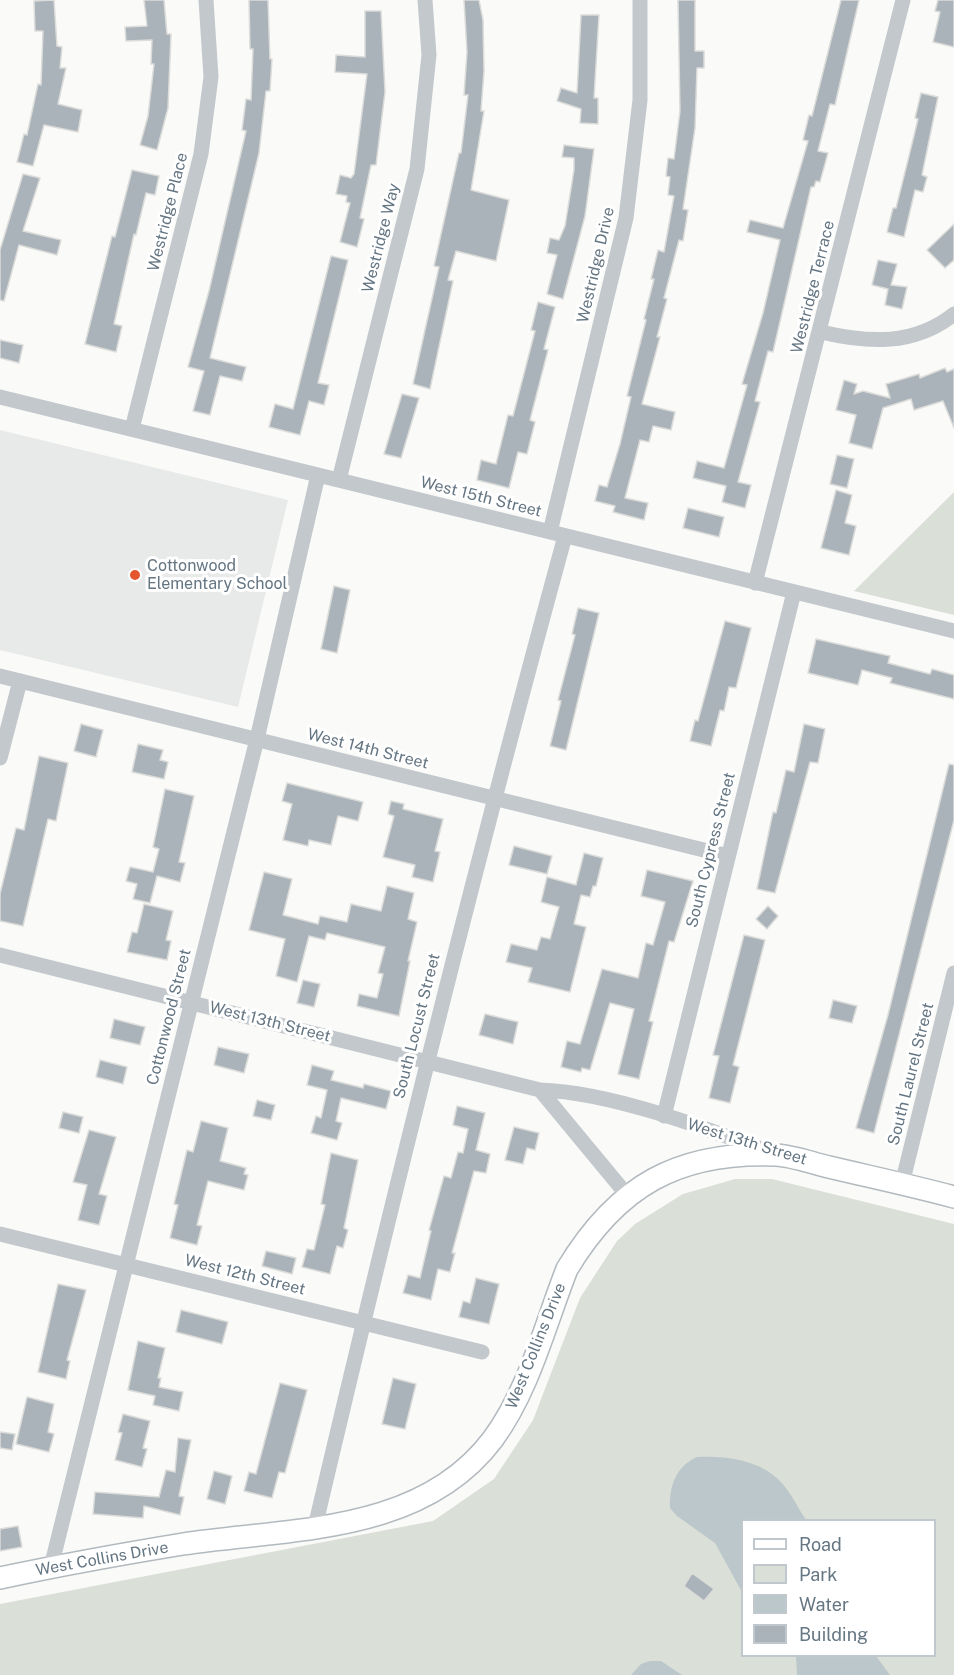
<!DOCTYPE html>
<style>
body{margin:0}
#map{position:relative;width:954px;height:1675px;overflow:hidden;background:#fafaf8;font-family:"Public Sans",sans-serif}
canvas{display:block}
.legend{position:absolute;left:741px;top:1519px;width:195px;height:138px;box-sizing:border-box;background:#fff;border:2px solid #c1c8cd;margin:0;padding:8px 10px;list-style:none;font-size:18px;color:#657683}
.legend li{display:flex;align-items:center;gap:12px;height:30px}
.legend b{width:30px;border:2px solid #c1c8cd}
</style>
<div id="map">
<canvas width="954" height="1675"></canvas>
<ul class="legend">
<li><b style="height:8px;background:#fff"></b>Road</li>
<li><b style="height:16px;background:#dadfd7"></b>Park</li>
<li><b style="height:16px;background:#bbc7cb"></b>Water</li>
<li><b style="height:16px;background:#aab3b9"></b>Building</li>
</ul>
</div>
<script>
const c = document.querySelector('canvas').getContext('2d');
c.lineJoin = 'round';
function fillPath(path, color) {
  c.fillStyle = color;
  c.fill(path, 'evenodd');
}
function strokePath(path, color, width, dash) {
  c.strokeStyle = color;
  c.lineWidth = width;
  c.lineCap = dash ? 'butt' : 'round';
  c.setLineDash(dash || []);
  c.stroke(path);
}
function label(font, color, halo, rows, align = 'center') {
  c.font = font + ' "Public Sans",sans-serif';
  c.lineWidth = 6;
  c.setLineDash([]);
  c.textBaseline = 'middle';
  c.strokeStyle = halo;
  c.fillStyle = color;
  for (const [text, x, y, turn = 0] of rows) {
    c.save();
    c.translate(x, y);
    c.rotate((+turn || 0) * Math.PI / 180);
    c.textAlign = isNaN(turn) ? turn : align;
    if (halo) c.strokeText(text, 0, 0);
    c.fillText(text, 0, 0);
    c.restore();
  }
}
fillPath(new Path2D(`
 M0,430L288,500L238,707L0,650Z`), '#e8e9e9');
fillPath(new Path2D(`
 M954,492V615L854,591Z
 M735,1179H772L954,1224V1675H0V1604L433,1521L494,1479L533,1420L580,1298L617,1241L635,1224L683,1194ZM742,1520H934V1656H742Z`), '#dadfd7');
fillPath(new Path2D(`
 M697,1457C722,1456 753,1459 773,1475C788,1486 796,1505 806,1520H742V1592L715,1543L677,1516L670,1508C669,1487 676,1466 697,1457Z
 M796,1656H876L890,1675H797Z
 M650,1661H661L682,1675H631L641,1664Z`), '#bbc7cb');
const building = new Path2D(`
 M54,0L57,46L62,47L60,68H66L58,104L82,110L78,132L44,125L33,166L17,162L24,134L27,135L38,84L41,85L43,31H35L34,1Z
 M144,0H164L167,34H171L168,108L157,150L140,145L148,116L154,64H151L152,40L126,41L125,27L147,26Z
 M249,0H268L270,59H272L270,91H266L259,153L210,358L246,367L242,381L220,376L210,415L193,411L204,371L188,367L209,291L246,131L242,130L246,99L251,100L253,49H250Z
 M464,0H479L483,20L484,71L481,111H484L471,190L509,200L496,261L456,251L448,280L453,281L430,389L413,384L439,267L434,266L459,153H461L468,95H464L467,52Z
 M678,0H695V51H704V68H697L695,128L683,209L688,210L683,241L679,240L664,298L667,299L657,337H660L642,404L675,412L671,430L653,426L649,442L640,440L625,498L648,503L644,520L613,512L615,506L595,501L599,485L607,487L620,444L631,397L627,396L646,320L644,319L654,279H651L658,250L664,252L674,196L668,195L670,177L666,176L668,158L674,159L680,111Z
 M841,0H859L835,105L830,104L818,151L828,153L820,182L816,181L814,187H811L773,352L768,351L755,401L760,402L738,482L751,485L745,508L722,502L726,486L693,478L697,461L724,468L747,385L742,384L763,313L780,240L747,232L750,220L783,228L808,141L803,140L809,115L812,116Z
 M938,0H954V47L933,42L940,12L935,11Z
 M365,11H381L385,92L376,165H371L360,218L364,219L357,247L340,242L350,203L346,202L347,196L336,194L340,175L351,178L354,174L367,74L335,72L336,55L365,57Z
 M581,15H599L594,98H598V124L580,123L581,109L557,101L561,88L577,93Z
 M921,93L938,97L922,175L927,177L923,192L915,190L904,237L887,232L893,208H896L908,160L918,119L915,118Z
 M564,145L594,149L585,216L563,299L547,294L557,255L547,253L550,238L559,240L565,226L574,170V158L562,157Z
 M132,170L159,176L155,195L146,193L136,235L134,234L114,324L122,326L116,352L85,344L112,236L115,237Z
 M23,174L40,178L23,231L61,240L57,255L19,245L4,301L0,300V250Z
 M954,224V260L945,268L927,250Z
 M331,256L348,260L318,383L329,385L324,405L309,401L300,435L269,427L275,404L293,409Z
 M878,260L897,264L891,285L907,287L902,309L885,305L888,289L872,285Z
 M538,302L555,307L544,349L548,350L530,420L535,422L527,454L518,452L509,488L477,480L481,460L496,464L508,415L513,416L535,331L531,330Z
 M0,340L23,345L19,363L0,358Z
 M945,368L947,372L954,369V428L943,401L914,410L911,399L883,408L872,449L849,443L856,415L836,410L844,380L857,384L854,394L863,391L890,398L886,384L919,374L920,378Z
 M402,394L419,398L401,458L384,454Z
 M837,455L854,459L847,488L830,484Z
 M836,490L852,495L845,523L856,526L849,555L821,548Z
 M688,508L724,517L719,537L683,528Z
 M334,586L350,590L337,653L321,649Z
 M578,608L599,613L566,750L550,746L561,701L558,700L575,635L572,634Z
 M725,621L751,628L736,688L729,687L724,711L720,710L711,746L690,741L695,720L698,721Z
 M816,639L890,656L888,663L930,674L932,669L954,675V699L890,683L892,678L862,670L858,685L808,673Z
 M81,724L103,730L96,757L74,751Z
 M804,724L825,729L818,763L810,762L775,893L757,889L773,812L776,813L786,770L794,772Z
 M138,744L163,750L160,760L168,762L164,779L132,772Z
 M39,756L68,763L56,821L48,819L23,926L0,921V894L16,828L24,830Z
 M949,764L954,765V820L874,1133L856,1128L888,1015Z
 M287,783L363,802L358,821L338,816L331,845L309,840L308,846L283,840L292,804L282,801Z
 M165,789L194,796L179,862L185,863L180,882L157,876L150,903L133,899L137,884L126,881L130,867L153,872L159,849L153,847Z
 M391,801L404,804L403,809L443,819L435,851L440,852L433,882L412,877L415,865L383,857L394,816L388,814Z
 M514,846L552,856L547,874L509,865Z
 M584,853L603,858L596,886H593L590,897L581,895L574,924L586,927L570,992L528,982L532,968L506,962L511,944L537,950L541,937L550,939L559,907L541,902L547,877L576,885Z
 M647,870L693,881L674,942L669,941L649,1021L653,1022L639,1079L618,1074L634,1009L610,1003L590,1070L582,1068L581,1072L561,1067L567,1041L580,1044L602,969L638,978L646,943L653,945L665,902L641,896Z
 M264,872L292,879L283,915L318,924L320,916L347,922L351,904L381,911L387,886L414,893L408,919L417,922L408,961H410L399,1016L357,1006L359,994L377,998L383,974L378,973L385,947L327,933L325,940L309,936L297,982L276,976L285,939L249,930Z
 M144,904L173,911L166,940L171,941L167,960L127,952L132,932L137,933Z
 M768,906L778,916L767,929L756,919Z
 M744,935L765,940L733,1065L739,1067L730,1103L709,1098L719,1056L713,1055Z
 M303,980L320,984L314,1007L297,1003Z
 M833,1000L857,1006L852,1023L829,1018Z
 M485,1014L518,1022L513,1044L479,1035Z
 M114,1019L145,1027L140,1045L110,1038Z
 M218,1047L249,1054L244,1073L214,1065Z
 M100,1060L127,1067L123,1084L96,1077Z
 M312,1065L334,1071L331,1080L363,1088L364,1084L391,1091L386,1109L341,1098L336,1121L342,1123L337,1140L311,1133L316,1116L321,1118L327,1090L307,1085Z
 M257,1100L275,1105L271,1120L253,1116Z
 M457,1106L485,1113L476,1150L490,1154L486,1173L474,1171L452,1253H455L450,1272L438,1269L431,1300L403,1293L408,1275L420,1278L431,1231L429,1230L444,1176L451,1178L458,1152L463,1153L468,1129L453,1125Z
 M63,1112L83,1117L79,1133L59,1128Z
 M201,1121L228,1128L220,1161L246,1168L244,1174L248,1175L244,1190L208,1181L197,1225L202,1226L197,1245L170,1238L178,1205L174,1204L187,1150L193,1152Z
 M514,1127L539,1133L535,1150L527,1148L523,1164L505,1160Z
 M89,1130L116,1137L99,1194L107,1196L99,1225L78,1220L87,1185L73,1182Z
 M331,1153L358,1160L344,1228L348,1230L343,1248L337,1246L330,1274L302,1267L307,1249L314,1250L325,1205L321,1204Z
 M266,1251L296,1258L292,1274L262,1266Z
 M476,1278L499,1284L489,1324L459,1317L463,1301L470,1303Z
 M58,1284L86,1290L67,1360L70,1361L66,1379L38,1372Z
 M181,1310L228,1322L222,1344L176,1332Z
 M138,1341L165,1348L158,1378H161L159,1387L183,1392L179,1411L153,1405L155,1396L128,1390Z
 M393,1378L416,1384L405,1429L382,1424Z
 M280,1383L307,1390L285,1473L279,1472L272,1498L244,1491L249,1472L256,1474Z
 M27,1397L54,1404L48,1432L54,1434L49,1452L16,1444Z
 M123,1414L150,1421L143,1448L147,1449L142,1467L115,1460L122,1433L118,1432Z
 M0,1432L15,1434L12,1450L0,1448Z
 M178,1438L191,1440L179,1496L184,1497L180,1515L144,1506L143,1518L93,1514L95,1492L159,1497L166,1470L175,1472Z
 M214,1471L232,1476L225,1504L207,1499Z
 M18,1526L22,1547L0,1551V1529Z
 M692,1573L714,1589L704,1601L684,1586Z`);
fillPath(building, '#aab3b9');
strokePath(building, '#dcdcda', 1.5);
const secondary = new Path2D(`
 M0,1578C61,1565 122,1554 183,1544C289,1528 421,1535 493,1439C529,1390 545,1325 567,1269C617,1186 678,1151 776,1155C793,1156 812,1163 829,1167C871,1177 913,1186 954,1197`);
strokePath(secondary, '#b3babf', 24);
strokePath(new Path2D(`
 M821,332C868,343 914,346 954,314
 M0,397L954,631
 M132,429L201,154L211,77L206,0
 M339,480L417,169L429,55L425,0
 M550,532L626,218L640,100V0
 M755,583L903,0
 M0,676L728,856
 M0,758L20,681
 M0,955L540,1090C609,1092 703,1127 769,1152
 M540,1090L627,1195
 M664,1116L794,592
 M902,1184L954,973
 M0,1234L482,1352
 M315,1527C393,1195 475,865 565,536
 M51,1567L257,739L318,475`), '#c3c8cc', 15);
strokePath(secondary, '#fff', 21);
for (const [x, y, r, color] of [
 [135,575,6,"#e4572e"]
]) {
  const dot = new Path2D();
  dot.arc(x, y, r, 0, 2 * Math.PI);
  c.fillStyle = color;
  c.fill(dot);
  strokePath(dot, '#fff', 2);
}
label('16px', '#657683', '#fff', [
 ["Westridge Place",168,212,-76],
 ["Westridge Way",381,238,-76],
 ["Westridge Drive",596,265,-77],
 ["Westridge Terrace",813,287,-76],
 ["West 15th Street",481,497,14],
 ["West 14th Street",368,749,14],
 ["South Cypress Street",711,850,-76],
 ["Cottonwood Street",169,1017,-76],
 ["West 13th Street",270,1022,14],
 ["South Locust Street",417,1026,-76],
 ["South Laurel Street",911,1074,-76],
 ["West 13th Street",747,1142,17],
 ["West 12th Street",245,1275,14],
 ["West Collins Drive",536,1346,-68],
 ["West Collins Drive",102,1559,-10]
]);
label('16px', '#657683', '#fff', [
 ["Cottonwood",147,566],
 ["Elementary School",147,584]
], 'left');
</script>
